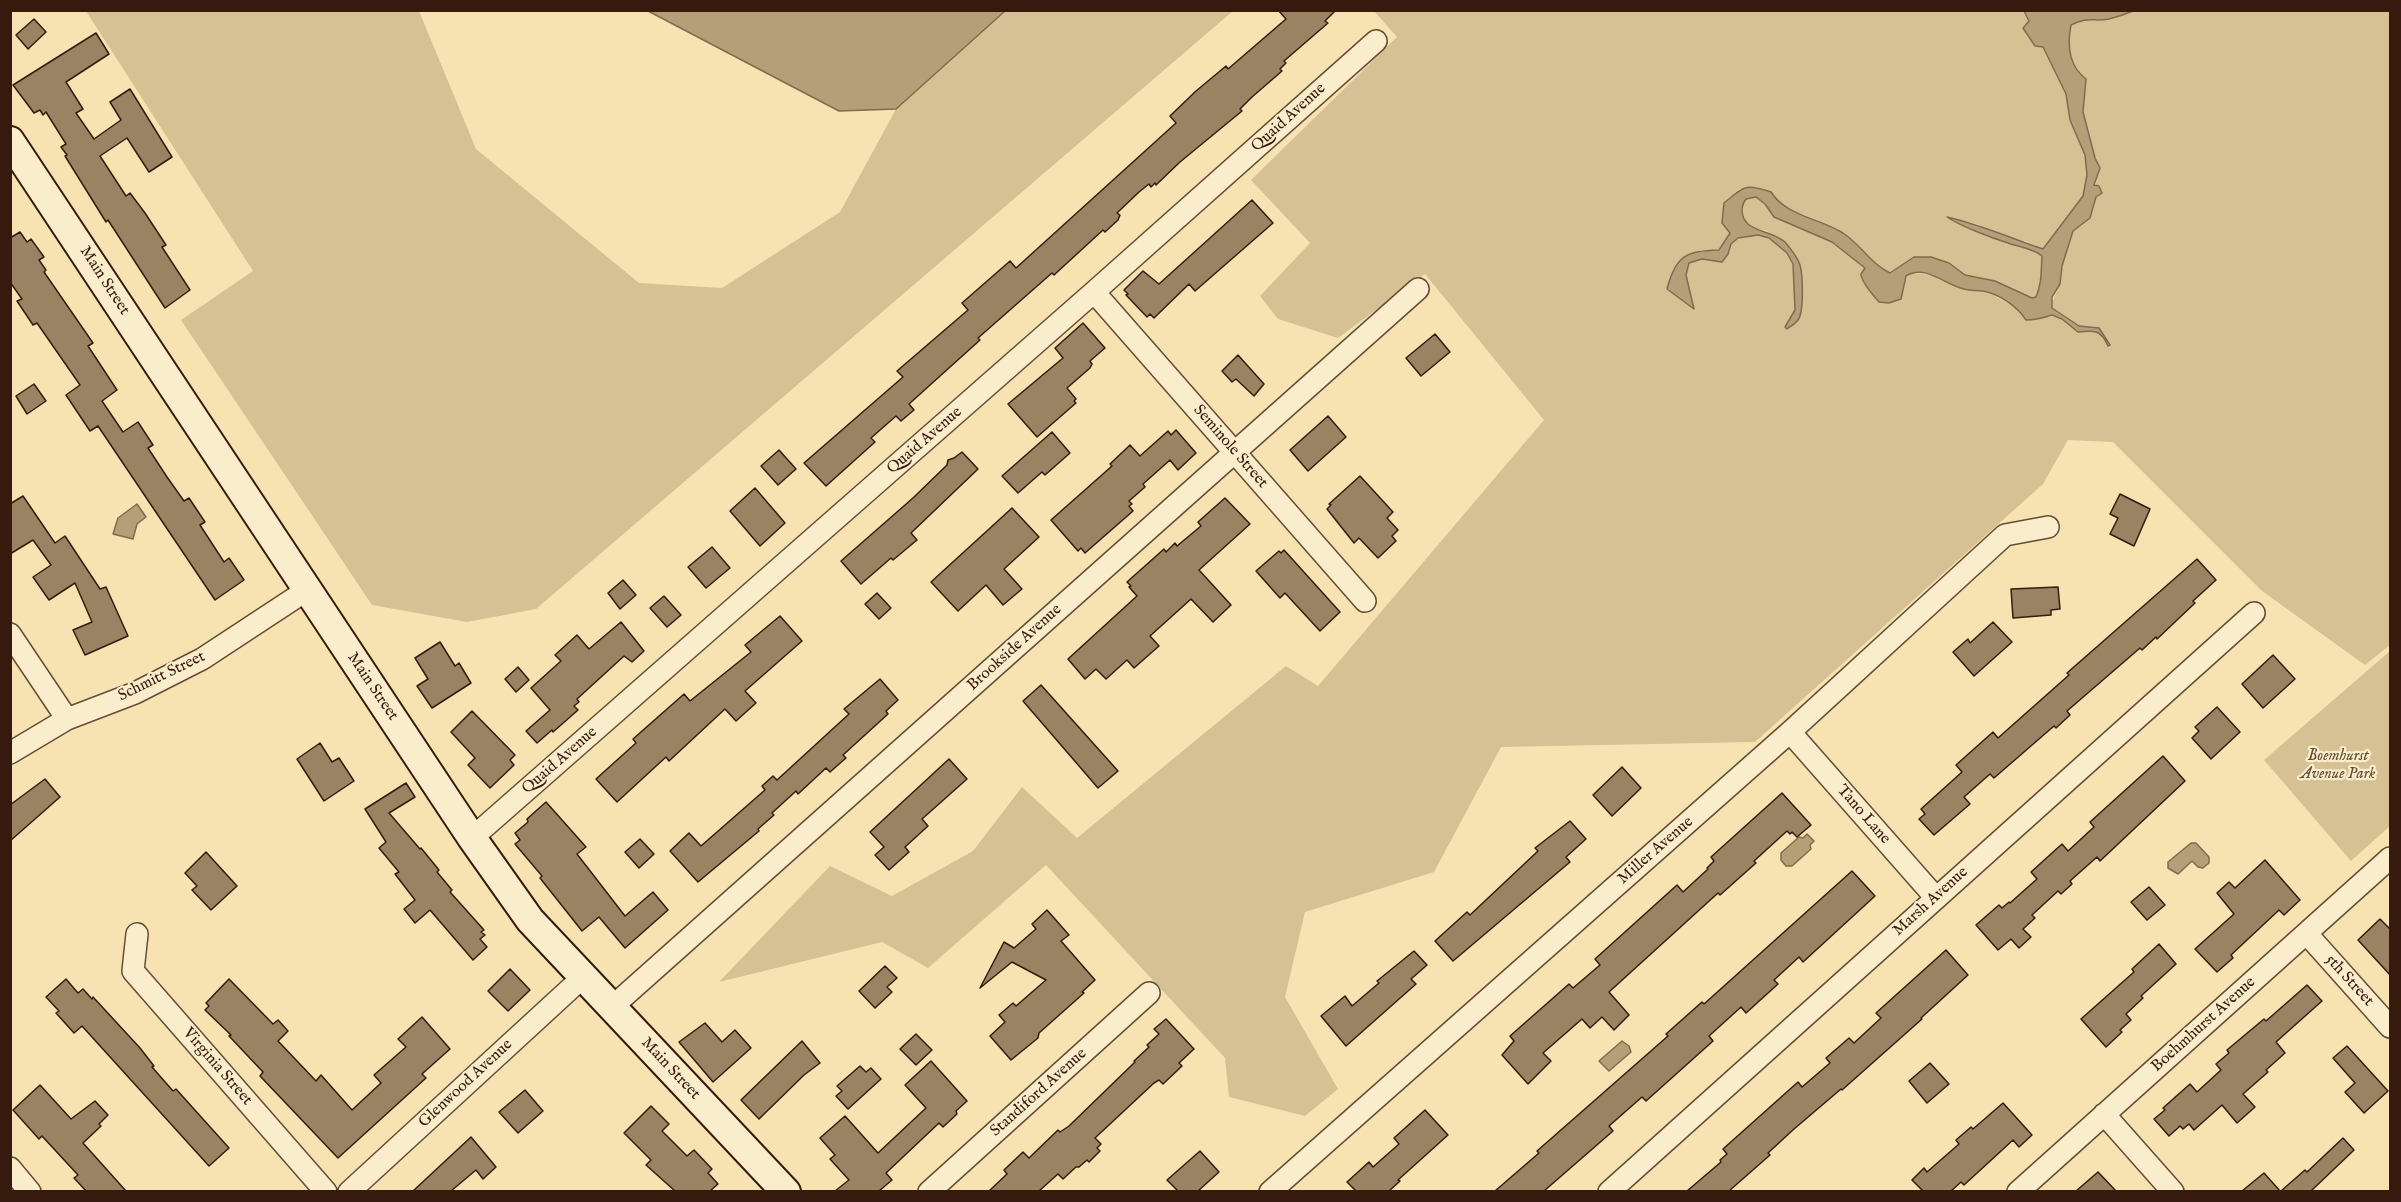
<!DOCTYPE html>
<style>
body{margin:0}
#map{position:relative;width:2401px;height:1202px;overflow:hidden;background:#f7e3b1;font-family:"IM FELL English",serif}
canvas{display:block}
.frame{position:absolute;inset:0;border:12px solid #361a0d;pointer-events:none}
</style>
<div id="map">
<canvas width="2401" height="1202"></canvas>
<div class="frame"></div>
</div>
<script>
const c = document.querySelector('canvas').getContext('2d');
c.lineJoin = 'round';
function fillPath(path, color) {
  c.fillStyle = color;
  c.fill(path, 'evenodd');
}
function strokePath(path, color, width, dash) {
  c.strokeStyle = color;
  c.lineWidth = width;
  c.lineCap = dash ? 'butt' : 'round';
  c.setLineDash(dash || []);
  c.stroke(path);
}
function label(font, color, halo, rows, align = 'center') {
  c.font = font + ' "IM FELL English",serif';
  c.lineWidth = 4.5;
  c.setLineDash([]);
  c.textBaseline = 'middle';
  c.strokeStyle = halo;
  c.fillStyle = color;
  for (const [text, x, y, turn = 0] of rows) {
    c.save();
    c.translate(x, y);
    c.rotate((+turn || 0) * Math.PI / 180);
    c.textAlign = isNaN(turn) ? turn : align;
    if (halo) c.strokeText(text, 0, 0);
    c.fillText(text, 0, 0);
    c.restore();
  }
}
fillPath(new Path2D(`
 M2133,10L2390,11V645L2365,665L2262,591L2113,442L2068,440L2043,484L1755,742L1501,747L1434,872L1305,912L1285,997L1338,1089L1305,1116L1229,1097L1225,1058L1046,865L928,968L882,942L719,982L830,866L892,896L973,851L1022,787L1077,838L1286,666L1318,686L1544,420L1425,274L1338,338L1278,319L1260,296L1310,243L1251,180L1397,37L1374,11H2024L2029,21L2024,28L2032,41L2042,47L2066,94L2070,120L2085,155L2087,175L2083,196L2043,249L2025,241L2011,240L1977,224L1949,218L2006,243L2038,252L2042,256C2041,271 2042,283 2036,297L2032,298L1995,281L1965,275L1949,263L1914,257L1890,273C1876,267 1875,261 1865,252C1851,241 1833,229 1818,221C1798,210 1784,213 1771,192L1739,189L1724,203L1730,233L1718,250H1701L1679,260L1693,308L1686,275L1689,263L1702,259L1722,262C1728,254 1729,242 1737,239C1757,229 1785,242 1792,263C1795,270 1794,299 1795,310L1801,313L1800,264L1767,231L1755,228L1747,223L1741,209L1746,199L1756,197L1765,204L1774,217L1832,242L1866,268L1861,278C1864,286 1872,290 1875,298L1904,290V280L1911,273L1932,275L1964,289L1985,291L2014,306L2030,320C2047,311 2067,318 2079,332C2097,329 2099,329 2108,346L2110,344L2096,327L2079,326L2052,308C2052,297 2058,292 2060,282C2063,266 2064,245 2072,232C2076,225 2087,223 2090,217C2100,201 2092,184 2100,168L2095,158L2083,112L2086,84L2070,56L2069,36L2071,25C2092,14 2110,22 2133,10Z
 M86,11H419L476,149L639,283L722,288L840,212L896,109L1005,11H1233L536,609L467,622L372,605L181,320L253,271Z
 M2390,651V826L2351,861L2264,760Z`), '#d6c195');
const water = new Path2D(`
 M648,11H1005L896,109L839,111Z
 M2024,11H2133C2126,14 2117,17 2109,19C2094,22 2088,16 2071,25C2067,45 2069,66 2086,79L2083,112L2095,158L2100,168L2094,185L2099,186L2102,193L2096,197L2090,218L2073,231L2062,266L2060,284L2052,297V308L2079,326L2099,328L2110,345L2108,346C2101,330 2095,330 2078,332L2062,319L2052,315C2043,318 2035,320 2026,320C2017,306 1999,294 1983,291C1977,290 1970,291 1964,289C1945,285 1926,264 1906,276L1901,299L1889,303L1879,302C1873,295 1861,282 1861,274L1865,268L1832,242L1774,217L1765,204L1756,197L1746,199C1740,207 1741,217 1748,224C1757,232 1773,232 1785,242C1790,248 1798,258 1800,265C1803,276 1804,312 1798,320C1795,324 1791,326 1787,329L1785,327L1795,310L1793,264L1787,253L1769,238L1758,235L1738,238L1731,244L1728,254L1722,262L1702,259L1689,263L1686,275L1694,309L1667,289C1676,255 1686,251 1719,250L1730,233L1722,223L1724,203C1744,187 1744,183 1771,192C1786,216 1819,218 1843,233C1861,245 1871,264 1890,273L1914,257H1931L1949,263L1965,275L1995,281L2032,298L2036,297C2042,283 2041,271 2042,256C2033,248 2019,247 2008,243C1992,238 1960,226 1947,217C1982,225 2010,238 2043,249L2083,196L2087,175L2085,155L2070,120L2066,94L2043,47L2035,46L2023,28L2029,21Z
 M137,504L146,517L137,524L133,539L113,534L118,518Z
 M1807,834L1814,841L1810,845L1811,849L1792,866H1786L1781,860V853L1799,837L1803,838Z
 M2191,843H2196L2209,857V863L2203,868L2198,867L2192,861L2178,874L2168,868V862Z
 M1622,1041L1629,1046L1631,1052L1609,1071L1599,1061Z`);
fillPath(water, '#b59f79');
strokePath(water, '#826a4e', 1.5);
const building = new Path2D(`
 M1278,10H1336L1325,21L1328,23L1284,61L1286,63L1280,69L1282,71L1252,97L1240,109L1242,111L1180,162L1156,185L1155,183L1151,187L1149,184L1139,192L1117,213L1120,215L1118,220L1105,232L1103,230L1054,275L1052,273L978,338L980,340L909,404L914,410L901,421L896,416L871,438L875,442L826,486L804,463L903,377L897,371L968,310L962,303L1010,261L1016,268L1176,123L1170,116L1196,91L1226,66L1228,69L1286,19Z
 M34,19L46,32L28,49L16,35Z
 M96,33L109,54L66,82L83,109L76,113L94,139L121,120L110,102L130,89L172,157L149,172L127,138L100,156L126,196L130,193L145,213L166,245L162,247L190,290L165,308L108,220L106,222L65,156L67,155L61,147L66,144L46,112L43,115L40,110L34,113L13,85Z
 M1252,200L1273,223L1195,291L1189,284L1154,318L1150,314L1147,317L1126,295L1128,294L1124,290L1143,271L1159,284Z
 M20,232L27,242L31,239L44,257L39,260L46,270L44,272L93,343L88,346L117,390L102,401L123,432L138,422L153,445L148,448L167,477L184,501L189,498L205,522L200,525L224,562L229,558L244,580L215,600L98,426L90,431L66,395L80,385L37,323L33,325L17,301L22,299L10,282V238Z
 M1083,323L1105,348L1090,361L1092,364L1090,368L1067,388L1076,399L1074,401L1076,403L1037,437L1008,404L1063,358L1055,348Z
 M1435,334L1450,352L1421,376L1406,358Z
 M1238,355L1264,384L1254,396L1236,379L1232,382L1222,371Z
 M34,384L46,401L27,414L16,396Z
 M1328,416L1346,437L1308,471L1290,450Z
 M1176,430L1196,453L1178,470L1170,460L1143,484L1145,487L1129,501L1132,504L1129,506L1133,511L1085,553L1081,548L1078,551L1051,520L1112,466L1110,464L1130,445L1140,456L1168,431L1171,435Z
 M1052,432L1070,453L1045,475L1042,472L1018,493L1002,476Z
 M779,450L796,469L778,485L761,466Z
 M962,452L978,469L911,533L917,540L893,560L891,558L861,584L841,561L913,498L947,465L948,460L954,458Z
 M1360,476L1393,512L1387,518L1398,530L1392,536L1396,541L1378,558L1359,538L1354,543L1327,509L1331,505L1329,504Z
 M755,488L785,523L760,546L730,511Z
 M2120,494L2150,509L2134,546L2110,534L2118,518L2110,514Z
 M23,496L55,543L65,536L100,589L106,587L128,636L85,655L73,630L92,622L75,583L49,600L33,577L51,565L33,540L10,554V504Z
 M1225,498L1250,524L1199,570L1231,605L1213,622L1191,599L1150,636L1159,646L1134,668L1127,660L1106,679L1096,669L1085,679L1068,659L1137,596L1129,587L1131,586L1127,582L1164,549L1166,552L1175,543L1177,546L1201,526L1198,522Z
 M1012,508L1039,537L1004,569L1022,589L1003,605L986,585L958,611L931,582Z
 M712,547L730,568L706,588L688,567Z
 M1284,550L1340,612L1320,631L1285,593L1280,598L1256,571L1279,551L1281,553Z
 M2197,559L2216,580L2193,601L2195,603L2157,639L2156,637L2142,650L2140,648L2067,711L2070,715L2056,728L2054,726L1994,778L1990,774L1964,797L1970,804L1934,835L1919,819L1925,814L1921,809L1962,772L1956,765L1993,732L1998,738L2069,675L2067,673Z
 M623,580L636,595L620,609L608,593Z
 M2058,587L2060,609L2051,610V615L2013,618L2011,589Z
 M877,593L891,608L879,619L865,604Z
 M664,596L681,615L667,627L650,608Z
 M780,616L802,641L745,691L756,703L736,721L725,709L669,761L666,757L617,802L596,779L636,743L633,739L684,694L690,701L751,652L745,645Z
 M621,622L644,651L632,662L624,656L577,699L579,702L574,706L578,710L553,732L552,730L537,743L526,731L550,710L531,688L561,661L555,655L577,635L589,649Z
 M1993,622L2012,642L1974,676L1953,652L1968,639L1970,643Z
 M440,642L455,666L459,663L471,683L432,708L417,686L428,679L415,658Z
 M2273,655L2295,679L2263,708L2242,684Z
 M518,667L529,680L516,692L505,679Z
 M880,679L898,700L886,711L888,714L843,755L846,758L830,772L826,768L798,794L796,791L772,813L774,815L758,829L759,831L698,882L670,851L689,833L701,846L765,790L762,786L773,776L777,780L849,714L844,709Z
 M1041,685L1118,771L1098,788L1023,701Z
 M2217,707L2240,732L2211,759L2192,738L2199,731L2195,727Z
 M472,711L515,755L510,760L514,765L490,788L468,765L475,758L451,732Z
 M320,743L332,762L339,758L354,781L324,801L297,759Z
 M2163,756L2185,781L2100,861L2097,857L2070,881L2072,884L2061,894L2058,891L2032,915L2035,918L2023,929L2031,937L2019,948L2011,939L1998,950L1976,925L1999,905L2002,908L2009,902L2010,903L2037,879L2031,872L2062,844L2068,851L2094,827L2090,822Z
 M949,759L967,779L922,819L928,826L905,847L909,852L889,870L875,855L884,847L870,832Z
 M1622,767L1641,788L1612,816L1593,795Z
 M45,779L60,797L10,841V805Z
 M406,783L415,797L389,813L420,849L421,848L439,870L437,872L452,890L450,892L484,930L481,932L485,935L480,939L487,947L473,960L430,910L415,923L404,909L415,900L395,874L399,872L379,848L386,842L365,809Z
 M1782,793L1811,825L1797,837L1792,832L1790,834L1787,831L1754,861L1756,863L1720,895L1718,893L1609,992L1629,1015L1614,1030L1602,1017L1590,1028L1582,1019L1543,1053L1551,1061L1528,1084L1502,1055L1514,1041L1510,1036L1569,984L1573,988L1600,965L1595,959L1677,885L1683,892L1708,869L1707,868L1714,861L1711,857Z
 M546,802L586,847L577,854L625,916L653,892L668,910L625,948L599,917L582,931L540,878L542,876L515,844L520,840L515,833L528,822L527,819Z
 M1570,821L1586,839L1566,857L1570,862L1453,961L1435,941L1467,912L1470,915L1538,851L1535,848Z
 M640,839L654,854L639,868L625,852Z
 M206,852L237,886L211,910L192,890L197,886L185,873Z
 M2265,860L2300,900L2284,915L2279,910L2231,955L2233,958L2217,972L2195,949L2234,914L2217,893L2229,882L2235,888Z
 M1852,871L1875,896L1803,962L1799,957L1774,980L1778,984L1746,1013L1741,1007L1709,1036L1713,1041L1646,1101L1642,1097L1609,1126L1613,1131L1544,1191H1495L1539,1153L1537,1151L1668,1036L1666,1034L1702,1002L1704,1004Z
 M2149,887L2165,905L2147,920L2131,902Z
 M1047,910L1069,935L1061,941L1095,980L1082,992L1084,993L1039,1033L1038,1038L1011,1060L990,1036L1005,1022L999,1015L1013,1003L1016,1006L1046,980L1012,962L980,988L1004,942L1014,948L1036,929L1032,924Z
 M2380,919L2391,930V976L2358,940Z
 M2159,944L2176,964L2141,996L2143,998L2126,1014L2131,1020L2120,1030L2122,1032L2106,1047L2081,1019L2134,972L2132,969Z
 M1946,950L1968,975L1921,1018L1922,1019L1842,1090L1841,1089L1794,1129L1768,1153L1770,1155L1729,1191H1687L1721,1162L1720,1160L1727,1154L1723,1149L1798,1082L1802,1087L1830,1063L1826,1058L1849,1038L1854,1043L1881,1018L1876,1013Z
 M1414,951L1427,965L1411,979L1416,984L1346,1046L1321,1016L1345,996L1352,1006L1379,983L1377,981Z
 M885,966L897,978L887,987L892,992L875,1008L859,991Z
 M510,969L530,990L508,1011L488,991Z
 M66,979L78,993L83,989L92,999L93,997L140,1048L154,1066L152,1067L173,1091L176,1089L229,1148L209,1166L82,1026L74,1033L56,1013L59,1011L46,997Z
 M229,979L273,1024L278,1020L288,1031L278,1041L316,1081L321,1075L352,1110L381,1083L374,1075L406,1047L398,1039L422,1017L450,1049L422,1074L426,1078L338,1158L260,1076L263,1072L229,1036L231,1035L205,1010L209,1006L206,1003Z
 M2307,985L2322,1001L2276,1042L2285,1053L2266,1070L2268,1072L2243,1094L2255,1107L2237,1123L2222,1105L2194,1130L2189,1124L2183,1129L2180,1126L2169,1136L2154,1119L2165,1110L2163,1108L2190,1084L2197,1092L2221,1070L2216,1064L2229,1053L2227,1050L2264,1019L2266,1021Z
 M1166,1019L1194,1049L1179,1063L1182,1066L1163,1084L1159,1080L1154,1083L1095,1138L1101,1144L1097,1148L1100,1151L1089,1162L1087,1160L1079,1167H1076L1063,1179L1058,1174L1039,1191H989L1007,1174L1004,1170L1023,1152L1029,1158L1058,1130L1060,1132L1069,1126L1135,1062L1134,1061L1149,1047L1147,1045L1159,1034L1154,1029Z
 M705,1023L722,1042L735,1030L751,1048L713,1082L679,1042Z
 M916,1034L932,1050L916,1065L900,1049Z
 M802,1041L820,1063L804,1075L759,1119L741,1100Z
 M2347,1046L2388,1091L2364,1113L2345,1092L2355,1083L2333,1058Z
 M931,1061L967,1101L956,1111L957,1114L943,1127L939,1123L886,1173L892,1180L879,1191H835L849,1180L830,1159L835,1155L820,1138L845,1116L878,1153L926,1108L905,1085Z
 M1930,1063L1949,1084L1927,1103L1909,1081Z
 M860,1066L866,1072L871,1068L881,1079L848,1109L836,1096L842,1091L837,1086Z
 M40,1085L71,1119L95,1101L108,1115L99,1124L101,1126L83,1143L126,1191H86L74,1178L78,1175L42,1136L39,1139L13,1110Z
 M525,1090L543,1111L518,1133L499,1112Z
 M2003,1103L2032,1135L2019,1147L2013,1140L1964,1185L1961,1182L1951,1191H1923L1912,1180L1924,1168L1927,1172L1959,1144L1956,1140L1971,1127L1973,1129Z
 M651,1106L669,1124L662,1131L687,1156L694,1150L712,1169L708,1173L718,1184L710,1191H675L646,1165L651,1160L624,1133Z
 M1425,1110L1448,1135L1398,1180L1400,1181L1389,1191H1356L1347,1182L1369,1162L1373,1167L1399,1144L1394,1138Z
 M471,1137L496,1167L483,1179L476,1170L451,1191H413Z
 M2343,1138L2354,1150L2311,1191H2281L2305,1170L2307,1172Z
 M1200,1151L1219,1172L1198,1191H1178L1167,1180Z
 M2098,1172L2116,1191H2076Z
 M2264,1173L2280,1191H2242Z`);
fillPath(building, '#9a8362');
strokePath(building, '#361a0d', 1.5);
const street = new Path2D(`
 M1094,292L1365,601
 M10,634L67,719
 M1790,732L1936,898
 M10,753L67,719L135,693L202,659L307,590
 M472,838L1094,292L1376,41
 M137,934L133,971L326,1192
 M2307,934L2390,1027
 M612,1007L1418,289
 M2104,1114L2173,1192
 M10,1168L30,1192
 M349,1192L583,977
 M929,1192L1149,993
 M1270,1192L1790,732L2005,535L2048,527
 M1609,1192L2254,613
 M2018,1192L2390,858`);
const secondary = new Path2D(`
 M10,141L472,838L530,920L786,1192`);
strokePath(street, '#664c36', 24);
strokePath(secondary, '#361a0d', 32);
strokePath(street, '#faedcc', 21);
strokePath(secondary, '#faedcc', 28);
label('16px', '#361a0d', '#faedcc', [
 ["Quaid Avenue",1289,118,-42],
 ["Main Street",104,281,57],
 ["Quaid Avenue",925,441,-41],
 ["Seminole Street",1230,447,49],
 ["Brookside Avenue",1015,648,-42],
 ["Schmitt Street",162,677,-26],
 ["Main Street",372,687,56],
 ["Quaid Avenue",560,761,-41],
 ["Tano Lane",1863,815,49],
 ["Miller Avenue",1656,851,-41],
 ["Marsh Avenue",1931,902,-42],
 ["5th Street",2349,981,48],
 ["Boehmhurst Avenue",2204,1025,-42],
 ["Virginia Street",217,1067,49],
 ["Main Street",670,1069,47],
 ["Glenwood Avenue",466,1084,-43],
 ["Standiford Avenue",1039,1093,-42]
]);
label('italic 16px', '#664c36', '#faedcc', [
 ["Boemhurst",2338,757],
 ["Avenue Park",2338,775]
]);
</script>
